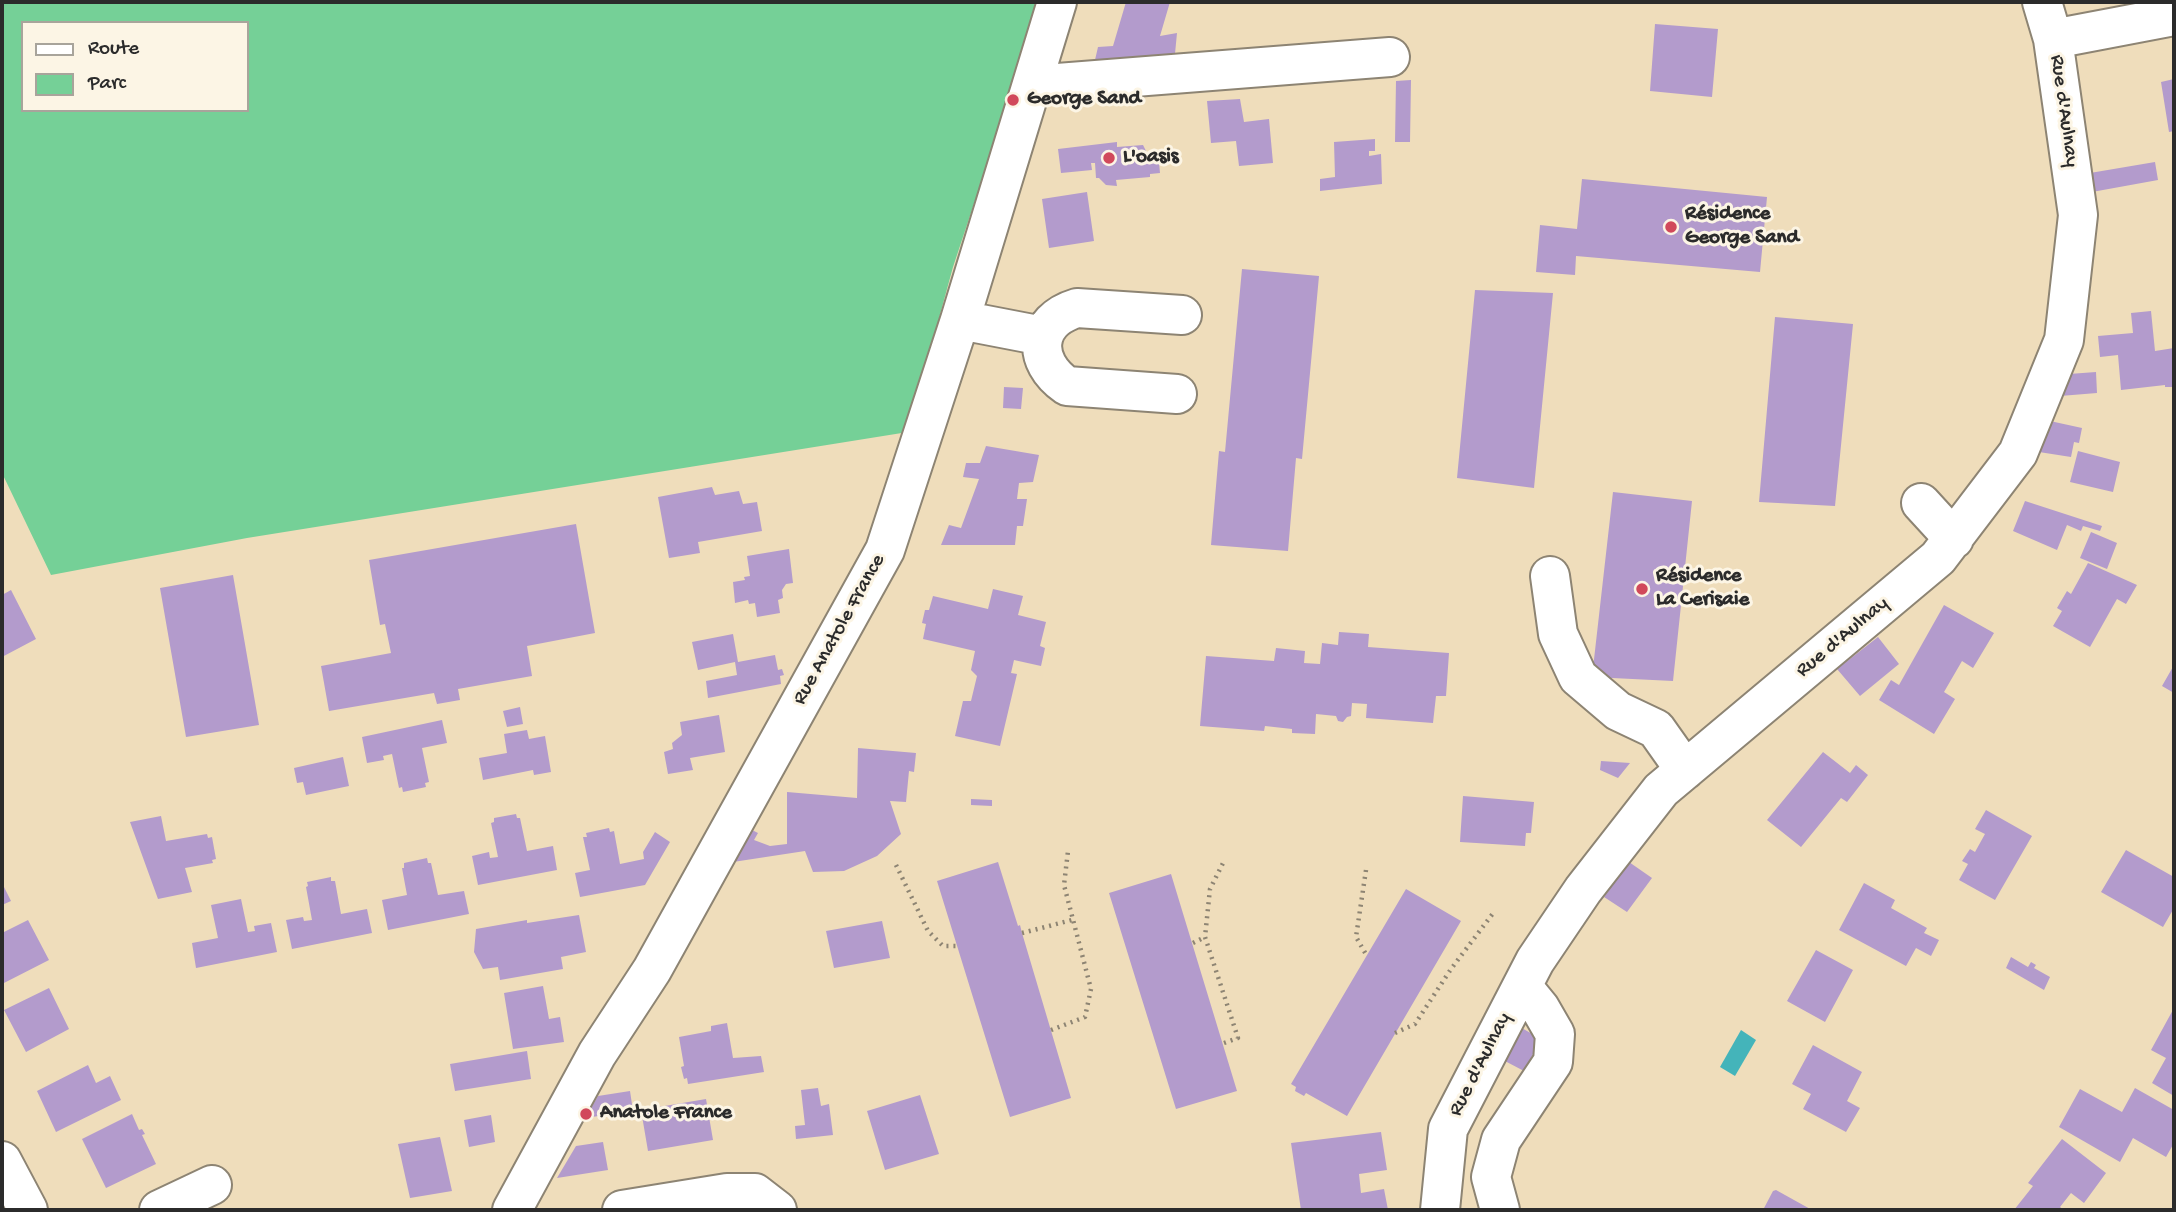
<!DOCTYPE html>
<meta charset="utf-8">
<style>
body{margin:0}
#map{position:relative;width:2176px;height:1212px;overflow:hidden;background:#efddbb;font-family:"Gochi Hand",sans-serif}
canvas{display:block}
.frame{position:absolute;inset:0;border:4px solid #2b2b2b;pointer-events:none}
.legend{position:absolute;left:21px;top:21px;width:228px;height:91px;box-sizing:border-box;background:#fcf5e5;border:2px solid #a8a49b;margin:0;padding:9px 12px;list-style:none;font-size:21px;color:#2b2b2b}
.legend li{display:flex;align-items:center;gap:14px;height:35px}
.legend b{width:35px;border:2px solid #a8a49b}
</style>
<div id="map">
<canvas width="2176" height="1212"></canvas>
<div class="frame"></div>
<ul class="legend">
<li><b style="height:9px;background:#fff"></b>Route</li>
<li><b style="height:19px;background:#75d097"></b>Parc</li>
</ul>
</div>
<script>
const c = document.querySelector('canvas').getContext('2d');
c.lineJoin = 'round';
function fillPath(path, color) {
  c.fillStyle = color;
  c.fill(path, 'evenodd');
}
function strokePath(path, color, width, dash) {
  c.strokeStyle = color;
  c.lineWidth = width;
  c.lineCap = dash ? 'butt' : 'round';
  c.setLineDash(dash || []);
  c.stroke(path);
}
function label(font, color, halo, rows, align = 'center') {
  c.font = font + ' "Gochi Hand",sans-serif';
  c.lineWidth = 6;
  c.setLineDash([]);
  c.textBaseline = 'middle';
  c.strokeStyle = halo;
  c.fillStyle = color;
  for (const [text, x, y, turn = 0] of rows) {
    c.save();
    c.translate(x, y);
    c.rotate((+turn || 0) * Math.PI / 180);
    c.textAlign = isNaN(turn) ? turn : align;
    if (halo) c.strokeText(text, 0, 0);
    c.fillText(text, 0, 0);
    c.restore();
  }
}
fillPath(new Path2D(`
 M2,2H1041L953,267L908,432L247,538L51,575L2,473ZM23,23H247V110H23Z`), '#75d097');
fillPath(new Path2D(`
 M1741,1030L1756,1040L1735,1076L1720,1067Z`), '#44b4ba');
fillPath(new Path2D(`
 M1126,2H1170L1160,36L1177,33L1174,64L1092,73L1098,47L1113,46Z
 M1655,24L1718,29L1712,97L1650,91Z
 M2174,79V131L2169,132L2161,82Z
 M1411,80L1410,142H1395L1396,81Z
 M1240,99L1244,122L1269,119L1273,163L1239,166L1236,141L1211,143L1207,101Z
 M1375,139V151H1369V156L1381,154L1382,184L1320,191V179L1335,177L1334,142Z
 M1117,142V147L1143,145L1147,153L1158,152L1160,173L1150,174V177L1116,180L1117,186L1106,185L1099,178H1096L1095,163H1091L1092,170L1061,173L1058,149Z
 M2155,162L2158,180L2092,192L2090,173Z
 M1582,179L1767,197L1760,272L1576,256L1575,275L1536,272L1540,225L1577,229Z
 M1087,192L1094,241L1049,248L1042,199Z
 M1242,269L1319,276L1302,459L1296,458L1288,551L1211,545L1219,451L1225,452Z
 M1475,290L1553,293L1534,488L1457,478Z
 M2151,311L2155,351L2174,348V387H2165V385L2121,390L2118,355L2100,357L2098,336L2133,333L2131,313Z
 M1775,317L1853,324L1835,506L1759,502Z
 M2096,372L2097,393L2060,396L2069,374Z
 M1004,387L1023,388L1021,409L1003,408Z
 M2050,421L2082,428L2079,443L2074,442L2071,457L2039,452Z
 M986,446L1039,455L1033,482L1019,483L1017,499H1027L1023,526H1017L1015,545H941L949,525L961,528L979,479L963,477L966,463H980Z
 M2078,451L2120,462L2113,492L2070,482Z
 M712,487L715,495L739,491L743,504L757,502L762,531L698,542L700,553L669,558L658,497Z
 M1613,492L1692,501L1673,681L1592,677Z
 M2025,501L2102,526L2100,531L2083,526L2081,531L2067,525L2057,550L2013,531Z
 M576,524L595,633L527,646L532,676L458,689L460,700L437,704L434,693L329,711L321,666L391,653L385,624L380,625L369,560Z
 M2091,532L2117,543L2107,569L2080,558Z
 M789,549L793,583L786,584L782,590L783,598L778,600L780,613L757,617L755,603L749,604L748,600L735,603L733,582L745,580L744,577L750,576L747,556Z
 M2088,563L2137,585L2126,604L2117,599L2090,647L2053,626L2062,611L2057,608L2067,591L2071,594Z
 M233,575L259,725L186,737L160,588Z
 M993,589L1023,596L1018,615L1046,622L1040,646L1045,648L1041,666L1014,660L1011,673L1017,674L1000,746L955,736L963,701H971L977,676L971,670L975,651L923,639L926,624L922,623L925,610H929L933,596L988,609Z
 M11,590L36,639L2,657V595Z
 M1944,605L1994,633L1973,668L1962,661L1944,692L1955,699L1934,734L1879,700L1891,680L1899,685Z
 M1339,632L1369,634L1368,647L1449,653L1446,696H1436L1433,723L1366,718L1367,704L1352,703L1351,716L1347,717L1343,722L1338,721L1336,716L1316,714L1315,734L1292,733V729L1265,726L1264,731L1200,726L1206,656L1274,661L1276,648L1305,651L1304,663L1320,664L1322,643L1338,645Z
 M733,634L738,662L775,655L778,670L782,669L784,675L780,676L781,684L708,698L706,681L737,675L735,662L698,670L692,642Z
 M1878,637L1899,664L1860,696L1837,669Z
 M2174,665V693L2162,686Z
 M520,707L523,724L507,727L503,711Z
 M719,715L725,752L690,758L693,770L668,774L664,752L673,749L672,743L682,735L680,722Z
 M442,720L447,743L422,748L429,782L425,783L426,787L403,792L402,787L399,788L392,754L383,756L384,760L367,763L362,737Z
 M527,730L529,739L545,736L551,772L534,775L533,770L483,780L479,758L507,753L504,734Z
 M858,748L916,753L914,772L909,771L906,802L890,801L901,834L877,856L844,871L813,872L805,851L733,862L752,830L758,833L754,840L770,846L787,844V792L857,798Z
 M1823,752L1850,773L1856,765L1868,775L1847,802L1841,798L1801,847L1767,820Z
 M343,757L349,786L306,795L303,782L297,783L294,768Z
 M1601,761L1630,763L1618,778L1600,770Z
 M1463,796L1534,802L1531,833H1526L1525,846L1460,842Z
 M971,799L992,800V806L971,805Z
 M1986,810L2032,836L1995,900L1959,880L1968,864L1962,861L1970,849L1975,852L1985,834L1975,829Z
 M516,814L517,818H520L527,851L553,846L557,870L478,885L472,856L489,852L490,858L498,857L491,823L494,822V818Z
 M161,816L166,841L207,834L208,838L212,837L216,859L212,860L213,863L185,868L192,892L158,899L130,822Z
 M609,828L610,832L614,831L620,864L644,859L643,852L655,832L670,842L645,885L580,897L575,873L590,870L583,837H587L586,833Z
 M2126,850L2174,877V908L2163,927L2101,892Z
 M427,858L428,863H431L438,895L464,891L469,914L388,930L382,900L407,895L402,868H404V863Z
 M998,862L1018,926L1020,925L1022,933L1071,1098L1010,1117L937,881Z
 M1629,862L1652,878L1627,912L1604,897Z
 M1171,874L1237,1091L1176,1109L1109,893Z
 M331,877V881H335L341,914L367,909L372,933L292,949L286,920L303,917L304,921L312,920L306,887L308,886L307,882Z
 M2,883L11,901L2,905Z
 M1864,883L1895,900L1891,908L1927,928L1924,933L1939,940L1931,956L1916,948L1906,966L1839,930Z
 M1406,889L1461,921L1347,1116L1306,1093L1304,1096L1295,1091L1296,1087L1291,1084Z
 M241,899L248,932L255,931L254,926L271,923L277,952L196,968L192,943L218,938L211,905Z
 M579,915L586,952L561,957L563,969L500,980L498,967L483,969L474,952L476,929L527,920V923Z
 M28,920L49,960L2,984V933Z
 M882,921L890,958L834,968L826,931Z
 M1816,950L1853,970L1825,1022L1787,1001Z
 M2011,957L2028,967L2031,962L2036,965L2034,968L2050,977L2044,990L2006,968Z
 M543,986L549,1019L560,1017L564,1042L513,1049L504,993Z
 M49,988L69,1029L26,1052L4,1010Z
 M2174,1008V1096L2152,1083L2166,1058L2151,1050Z
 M727,1023L733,1058L761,1056L764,1072L688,1084L687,1078L684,1079L681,1067L684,1066L679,1037L711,1031V1026Z
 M1520,1027L1541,1039L1524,1071L1503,1060Z
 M1813,1045L1862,1072L1847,1101L1860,1108L1846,1132L1803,1109L1811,1094L1792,1084Z
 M527,1051L531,1079L455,1091L450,1064Z
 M88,1065L96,1083L110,1076L121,1100L56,1132L37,1091Z
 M818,1088L821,1106L829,1104L833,1135L796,1139L795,1126L805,1125L801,1090Z
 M2135,1088L2174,1110V1143L2166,1157L2133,1138L2120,1162L2059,1127L2080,1089L2122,1112Z
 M630,1091L633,1111L585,1118L598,1096Z
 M920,1095L939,1154L885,1170L867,1111Z
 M706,1099L713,1140L648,1151L641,1110Z
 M132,1114L139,1130L142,1129L145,1134L142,1135L156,1164L106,1188L82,1139Z
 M491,1115L495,1142L469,1147L464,1120Z
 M1381,1132L1387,1170L1359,1174L1361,1193L1384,1189L1388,1210H1301L1291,1143Z
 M440,1137L452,1191L410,1198L398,1144Z
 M2062,1139L2106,1173L2084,1203L2071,1193L2060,1207L2064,1210H2014L2033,1186L2028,1183Z
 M603,1142L608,1170L557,1178L576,1146Z
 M1776,1190L1812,1210H1763L1773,1191Z`), '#b39bcc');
const minor = new Path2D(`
 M2053,39L2174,16
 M1032,85L1390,57
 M960,320L1043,336
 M1177,394L1067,386C1031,361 1034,321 1077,308L1182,315
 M1921,503L1954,539
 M1550,576L1558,634L1578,677L1618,711L1656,729L1685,770
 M2,1161L28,1210
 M159,1210L212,1185
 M512,1210L597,1054L652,970L885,550L960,320L1057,2
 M622,1210L727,1193H755L777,1210
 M1440,1210L1448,1129L1535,961L1583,890L1661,790L1938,558L2018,453L2064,340L2078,215L2053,39L2042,2
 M1500,1210L1491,1177L1501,1140L1553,1062L1555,1034L1540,1008L1522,986`);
strokePath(minor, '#8d8473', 42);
strokePath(new Path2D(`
 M896,865L928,931L943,946H957
 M1366,870L1356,937L1367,956
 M1022,933L1072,920
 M1193,943L1205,937
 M1051,1030L1085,1017L1091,989L1064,885L1068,851
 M1395,1033L1415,1024L1451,969L1494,912
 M1224,1043L1238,1038L1205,937L1210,889L1225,859`), '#8d8473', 4.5, [2, 5]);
strokePath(minor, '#fff', 38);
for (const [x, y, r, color] of [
 [1013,100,7,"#d1495b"],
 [1109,158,7,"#d1495b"],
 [1671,227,7,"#d1495b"],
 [1642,589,7,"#d1495b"],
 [586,1114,7,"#d1495b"]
]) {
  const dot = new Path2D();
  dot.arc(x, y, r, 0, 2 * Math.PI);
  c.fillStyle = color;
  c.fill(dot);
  strokePath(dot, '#fcf5e5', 2.5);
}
label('bold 21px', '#2b2b2b', '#fcf5e5', [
 ["George Sand",1027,100],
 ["L'oasis",1123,158],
 ["Résidence",1685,215],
 ["George Sand",1685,239],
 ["Résidence",1656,577],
 ["La Cerisaie",1656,601],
 ["Anatole France",600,1114]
], 'left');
label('21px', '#2b2b2b', '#fcf5e5', [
 ["Rue d'Aulnay",2063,111,82],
 ["Rue Anatole France",840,630,-61],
 ["Rue d'Aulnay",1843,638,-40],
 ["Rue d'Aulnay",1481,1065,-63]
]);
</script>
